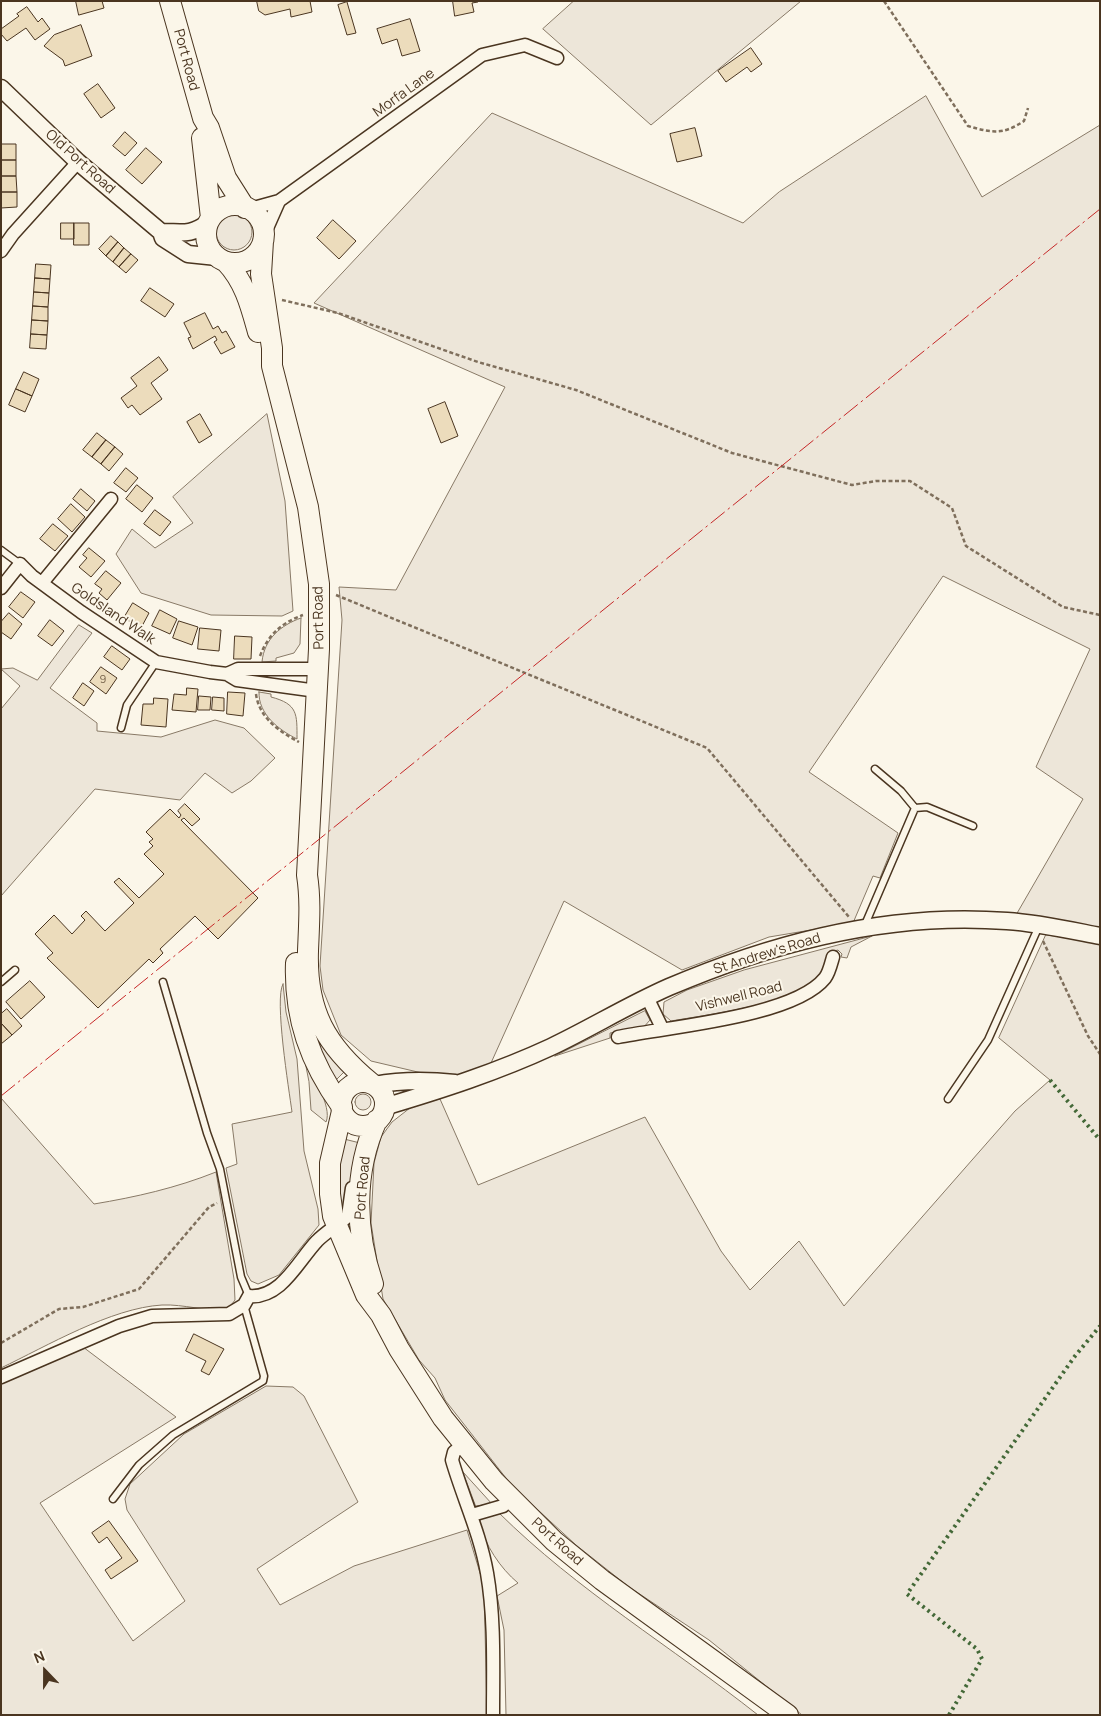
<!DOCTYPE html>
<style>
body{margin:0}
#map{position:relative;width:1101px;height:1716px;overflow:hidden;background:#fbf6e9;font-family:Manrope,sans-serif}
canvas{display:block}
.frame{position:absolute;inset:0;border:2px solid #4a3520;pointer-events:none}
.north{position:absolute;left:20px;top:1646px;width:50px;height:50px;-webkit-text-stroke:4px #fbf6e9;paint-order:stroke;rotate:338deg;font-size:14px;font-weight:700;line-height:20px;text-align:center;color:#4a3520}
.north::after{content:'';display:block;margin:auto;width:18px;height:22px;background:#4a3520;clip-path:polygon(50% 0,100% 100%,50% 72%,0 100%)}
</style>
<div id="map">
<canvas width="1101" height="1716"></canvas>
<div class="frame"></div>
<div class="north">N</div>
</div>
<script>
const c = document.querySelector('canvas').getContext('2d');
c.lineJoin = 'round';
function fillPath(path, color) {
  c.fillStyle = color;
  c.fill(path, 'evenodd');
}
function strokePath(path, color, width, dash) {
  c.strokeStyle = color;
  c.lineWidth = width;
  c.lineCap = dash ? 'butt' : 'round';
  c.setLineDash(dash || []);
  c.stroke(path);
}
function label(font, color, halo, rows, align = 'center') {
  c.font = font + ' Manrope,sans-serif';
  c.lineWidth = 4;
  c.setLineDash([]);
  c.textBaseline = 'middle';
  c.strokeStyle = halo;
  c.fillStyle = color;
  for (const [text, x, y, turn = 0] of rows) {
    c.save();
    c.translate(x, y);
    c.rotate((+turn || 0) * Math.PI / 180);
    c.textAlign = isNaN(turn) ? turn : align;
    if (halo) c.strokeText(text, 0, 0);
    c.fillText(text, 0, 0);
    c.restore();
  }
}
const green = new Path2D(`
 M574,1H801L651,125L543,29Z
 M926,96L982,197L1100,125V928L1016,915L1083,799L1036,767L1090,649L943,576L809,772L898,833L880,878L873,876L853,923L769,937L682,970L564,901L491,1063L460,1076L422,1073L371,1061L341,1035L323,990L320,966L342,620L339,587L396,590L505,387L314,303L492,113L743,223L779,192Z
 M216 232a18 18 0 1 1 36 0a18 18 0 1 1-36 0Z
 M267,414L285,501L293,611L282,616L211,615L141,593L116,554L132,529L155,548L193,523L173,497Z
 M301,618L300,644L294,653L276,658V661L262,662C264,639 281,625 301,618Z
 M79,625L92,633L50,688L97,723V731L161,737L215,720L244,728L275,758L251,781L232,793L205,773L180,800L95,789L1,896V709L20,686L1,669L13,668L37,680Z
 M259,692L271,694V697C298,704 297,714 297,739C279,730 258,714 259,692Z
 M1046,935L1100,941V1715H802L709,1640L629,1587L576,1545L513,1487L445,1400L435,1378L419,1360L383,1299L371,1223L374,1163L381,1137L392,1122L415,1104L440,1099L478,1185L645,1117L721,1251L750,1290L799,1241L844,1306L1015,1111L1050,1080L999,1038Z
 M872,936L851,947L847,958L841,957L842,954L838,950L831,952C828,958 826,968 823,974C803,1003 705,1015 671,1021L663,1014L664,1002L687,990L744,970Z
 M283,984L286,1012L297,1059L304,1151L318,1209L319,1225L279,1275L258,1284L251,1281L247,1274L226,1168L237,1164L232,1124L292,1112C289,1090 274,998 283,984Z
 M307,1009L344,1072L335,1081L327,1071Z
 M645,1011L650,1020L643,1028L610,1033V1038L555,1056Z
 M304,1056C310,1071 333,1107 326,1122L311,1110L309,1082Z
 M355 1102a8 8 0 1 1 16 0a8 8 0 1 1-16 0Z
 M1,1098L94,1204C136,1197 176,1188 216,1172L234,1279L235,1300L228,1309C206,1312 184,1304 162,1305C111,1308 47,1346 1,1368Z
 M344,1139L360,1143L343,1213L339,1211L337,1169Z
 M83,1347L176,1417L40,1503L133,1641L185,1601L127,1510L125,1499L130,1484L184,1434L266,1386L293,1387L304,1396L358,1502L257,1569L280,1605L354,1566L467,1530L484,1586L487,1715H1V1383Z
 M463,1472L492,1504L476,1506Z
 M499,1513C578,1591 672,1647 758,1715H506L504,1630L497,1596L518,1583C500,1568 485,1545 479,1522L483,1517Z`);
fillPath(green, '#ede6d9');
strokePath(green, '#887966', 1);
const building = new Path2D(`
 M76,1H102L104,8L79,15Z
 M257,1H310L312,12L291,17L290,9L265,15L259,11Z
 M453,1H478V2L472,3L474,12L455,16Z
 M347,2L356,33L347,35L338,5Z
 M27,7L38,22L42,18L50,29L35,40L26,28L7,41L1,34V29L19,16L17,14Z
 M410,19L420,51L402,56L397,39L382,44L377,29Z
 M81,25L92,56L65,66L63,60L44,46L54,35Z
 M751,48L762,64L751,72L747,67L726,82L718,71Z
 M98,84L115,108L101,118L84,94Z
 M695,128L702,156L677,162L670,134Z
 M125,132L137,143L125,156L113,146Z
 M1,144H16V160H1Z
 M146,148L162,162L142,184L126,170Z
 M1,160H16V176H1Z
 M1,176H16L17,192H1Z
 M1,192H17V207L1,208Z
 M333,220L356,241L339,259L317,238Z
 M61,223H74V239H61Z
 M74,223H89V245H74Z
 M111,236L118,242L106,256L99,249Z
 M118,242L124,248L113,262L106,256Z
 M124,248L131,254L119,267L113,262Z
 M131,254L138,260L126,273L119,267Z
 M36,264L51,265L50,279L35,278Z
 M35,278L50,279L49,293L34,292Z
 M150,288L174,304L165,317L141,301Z
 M34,292L49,293L48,307L33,306Z
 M33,306L48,307V321L32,320Z
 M205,313L213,329L218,326L222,333L226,331L235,347L221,354L214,342L217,340L215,336L193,349L188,338L191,337L184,323Z
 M32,320L48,321L47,335L31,334Z
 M31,334L47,335L46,349L30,348Z
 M159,357L168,370L151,383L162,399L140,415L132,405L128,408L121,398L137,386L131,378Z
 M24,372L39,379L32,396L16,389Z
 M16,389L32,396L25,412L9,405Z
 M445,402L458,436L441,443L428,409Z
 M200,414L212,435L199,443L187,422Z
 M97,433L106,440L92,457L83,450Z
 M106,440L115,447L101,464L92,457Z
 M115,447L123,454L109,471L101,464Z
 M126,468L138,478L126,492L114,483Z
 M137,485L153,498L142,512L126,499Z
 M81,489L95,501L87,511L73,499Z
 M71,504L85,517L72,532L58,519Z
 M155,510L171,522L160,536L144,524Z
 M53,524L68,536L55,551L40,539Z
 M89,548L105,561L91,577L79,567L87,558L83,555Z
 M106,571L121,583L107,600L99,593L102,589L95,584Z
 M21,592L35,602L23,618L9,607Z
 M133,603L149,613L141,628L124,618Z
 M160,610L177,619L170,634L152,626Z
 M9,613L22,624L11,639L1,632V622Z
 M50,620L64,631L52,646L38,636Z
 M179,621L198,627L192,645L173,638Z
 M200,628L221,630L219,651L198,649Z
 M235,636L252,637L251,659H234Z
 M112,646L130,659L122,670L104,657Z
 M101,667L117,678L106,694L90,682Z
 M83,683L94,691L84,706L73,698Z
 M187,688L198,689L196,712L172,710L174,694L186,695Z
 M228,692L245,693L243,716L227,714Z
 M199,696L211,697L210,710H198Z
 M213,697L224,698V711L212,710Z
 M154,698L168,699L166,727L141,725L143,704H153Z
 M185,804L200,819L192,826L184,818L181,820L258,898L218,939L195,916L160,949L163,953L153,963L149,959L98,1008L47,958L53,953L35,934L54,915L72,934L85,920L81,916L86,911L105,931L134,903L114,882L119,878L139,898L164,874L144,854L153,846L149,842L153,839L146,832L170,809L179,818L181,815L178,811Z
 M30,981L45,997L21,1019L6,1002Z
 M7,1009L22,1026L12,1035L1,1023V1014Z
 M1,1023L12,1035L1,1044Z
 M194,1334L224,1349L209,1375L201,1371L206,1361L186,1351Z
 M109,1521L138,1561L111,1579L105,1570L122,1558L107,1537L99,1543L92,1533Z`);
fillPath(building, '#ecdcbc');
strokePath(building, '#4a3520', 1);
const service = new Path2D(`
 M1,550L20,564
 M121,728L127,705L156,662
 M915,808L927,807L973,826
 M864,927L915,808L901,791L875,769
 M1,982L15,970
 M163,982L207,1133L220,1169L241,1277L249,1296
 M948,1099L988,1040L1039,926
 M113,1499L139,1465L173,1435L263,1381L264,1376L244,1305`);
const minor = new Path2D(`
 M250,209L279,201L482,55L525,45L557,58
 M264,235L279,201
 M1,251L13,234L78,162
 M42,583L111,499
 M1,588L20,564L32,576L81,612L156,662L210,672L227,674L238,669H318
 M227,674L237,680L317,691
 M647,997L662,1028
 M618,1037C667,1027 794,1017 825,978C829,973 831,964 833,957
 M1,1377L119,1326L152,1316L229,1314L244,1305L249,1296C281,1299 298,1261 317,1241C326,1232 338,1225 348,1216L352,1188
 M464,1444L454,1452L452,1460C463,1498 480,1533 487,1573C495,1619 493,1668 493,1715
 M472,1515L503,1506L511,1499`);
const tertiary = new Path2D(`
 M1,88L78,162L161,232L163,238L188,254L217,257
 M161,232C183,232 189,236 208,223
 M374,1085C401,1080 427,1080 455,1083
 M384,1107C441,1090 497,1072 551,1047C591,1028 628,1005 669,987C774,942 891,912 1007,921C1038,923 1069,930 1100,936`);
const primary = new Path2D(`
 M170,1L203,118L209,128L226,178L245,208
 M202,138L211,218
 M206 234a29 29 0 1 1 58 0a29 29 0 1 1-58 0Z
 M263,241L261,274L272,348V366L308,507L319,584V649L307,875C311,901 309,925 308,951C306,1011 326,1046 371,1083
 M226,262C245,282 251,307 258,332
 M296,963C294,1018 310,1062 342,1107
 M341 1104a22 22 0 1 1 44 0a22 22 0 1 1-44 0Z
 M342,1111L330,1163V1194L333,1216L366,1295L381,1315L399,1349L443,1418L494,1481L554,1541L602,1580L788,1715
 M373,1284C355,1231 353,1172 377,1120`);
strokePath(service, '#4a3520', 9);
strokePath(minor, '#4a3520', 15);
strokePath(tertiary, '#4a3520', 19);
strokePath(primary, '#4a3520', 22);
strokePath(new Path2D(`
 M884,1L968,126C992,133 1003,135 1024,121L1028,108
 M282,300L338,313L478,362L576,390L732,453L852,485L876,481H910L952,508L966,546L1063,607L1100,615
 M336,595L707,748L849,917
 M260,656C268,635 281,623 303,615
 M256,694C259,718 280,732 299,742
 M1043,941L1088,1036L1100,1054
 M1,1343L59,1309L83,1307L139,1289L209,1207L217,1203`), '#7f6f5c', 2.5, [4, 2.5]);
strokePath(service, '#fbf6e9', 6);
strokePath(minor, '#fbf6e9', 12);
strokePath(tertiary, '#fbf6e9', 16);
strokePath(primary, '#fbf6e9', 20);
strokePath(new Path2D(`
 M1050,1080L1100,1140
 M949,1715L982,1659L977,1649L907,1594L1075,1356L1100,1326`), '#436837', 4, [2.5, 4]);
strokePath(new Path2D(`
 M1,1096L1100,209`), '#c62828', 1, [18, 4, 2.5, 4]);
label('11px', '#725f47', null, [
 ["9",103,680]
]);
label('14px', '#4a3520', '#fbf6e9', [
 ["Port Road",186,60,75],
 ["Morfa Lane",404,93,-36],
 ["Old Port Road",80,162,42],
 ["Goldsland Walk",113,614,34],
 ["Port Road",319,618,-91],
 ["St Andrew's Road",767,954,-17],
 ["Vishwell Road",739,997,-14],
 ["Port Road",363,1188,-85],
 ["Port Road",557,1542,42]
]);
</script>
